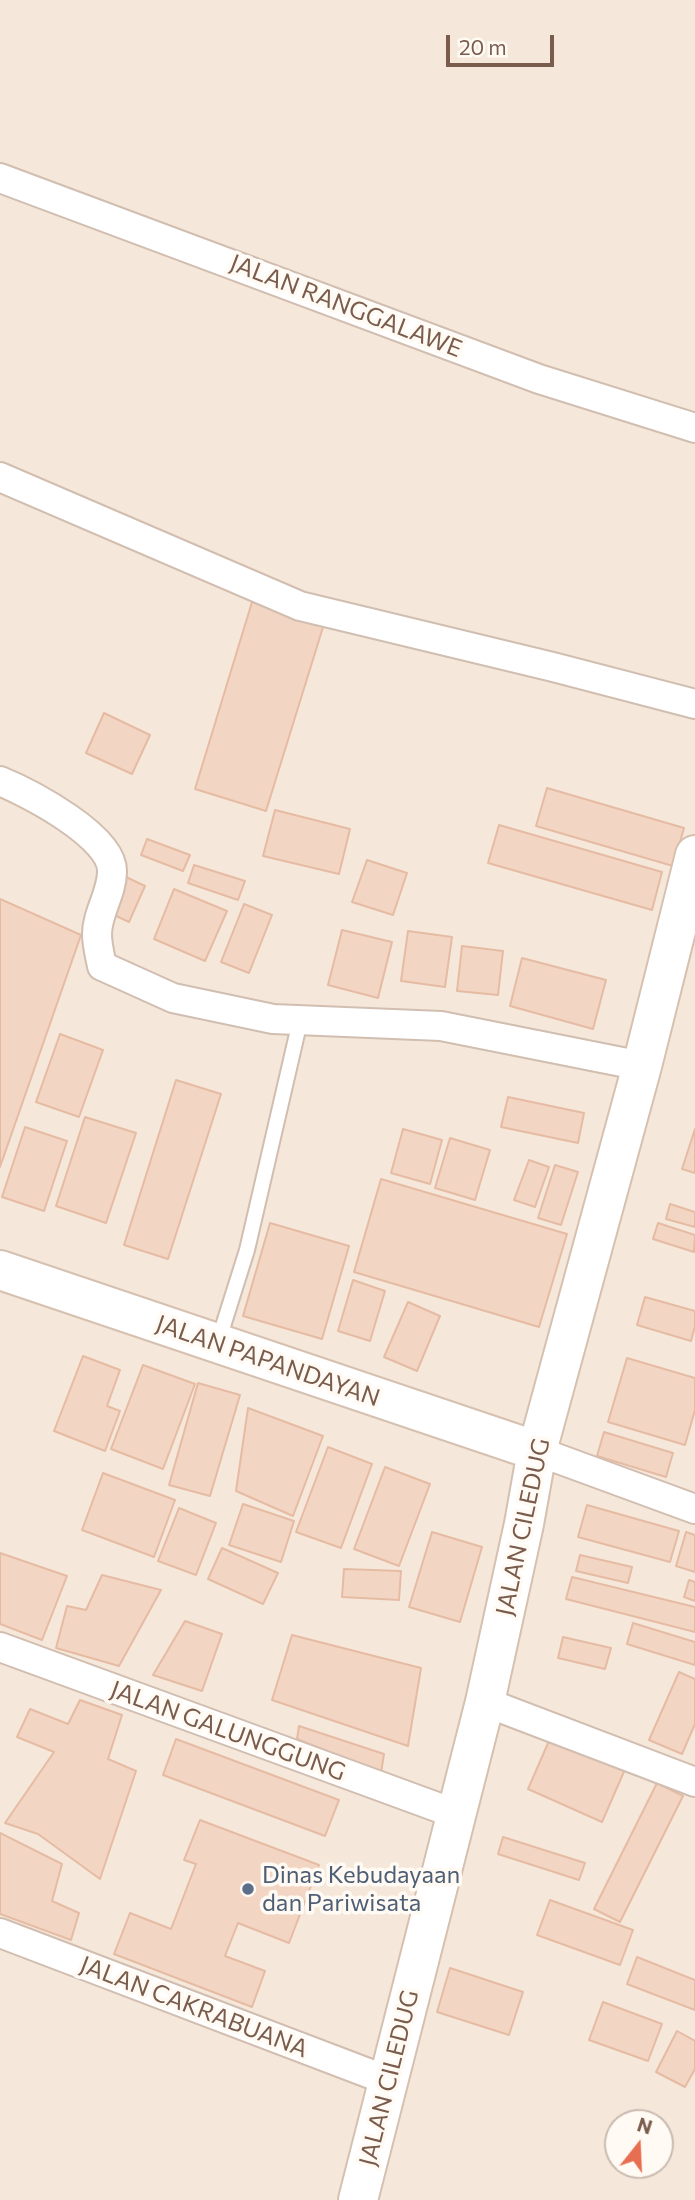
<!DOCTYPE html>
<style>
body{margin:0}
#map{position:relative;width:695px;height:2200px;overflow:hidden;background:#fdf6ec;font-family:Commissioner,sans-serif}
canvas{display:block}
.north{position:absolute;left:604px;top:2109px;width:70px;height:70px;box-sizing:border-box;background:#fffaf3;border:2px solid #cabbb1;border-radius:50%;rotate:18deg;font-size:19px;font-weight:700;line-height:28px;text-align:center;color:#7a5c4d}
.north::after{content:'';display:block;margin:auto;width:24px;height:32px;background:#e76f51;clip-path:polygon(50% 0,100% 100%,50% 72%,0 100%)}
.scale{position:absolute;left:446px;top:35px;width:108px;height:32px;box-sizing:border-box;border:4px solid #7a5c4d;border-top:0;padding-left:9px;font-size:21px;line-height:24px;white-space:nowrap;color:#7a5c4d;-webkit-text-stroke:5px #fffaf3;paint-order:stroke}
</style>
<div id="map">
<canvas width="695" height="2200"></canvas>
<div class="north">N</div>
<div class="scale">20 m</div>
</div>
<script>
const c = document.querySelector('canvas').getContext('2d');
c.lineJoin = 'round';
function fillPath(path, color) {
  c.fillStyle = color;
  c.fill(path, 'evenodd');
}
function strokePath(path, color, width, dash) {
  c.strokeStyle = color;
  c.lineWidth = width;
  c.lineCap = dash ? 'butt' : 'round';
  c.setLineDash(dash || []);
  c.stroke(path);
}
function label(font, color, halo, rows, align = 'center') {
  c.font = font + ' Commissioner,sans-serif';
  c.lineWidth = 7;
  c.setLineDash([]);
  c.textBaseline = 'middle';
  c.strokeStyle = halo;
  c.fillStyle = color;
  for (const [text, x, y, turn = 0] of rows) {
    c.save();
    c.translate(x, y);
    c.rotate((+turn || 0) * Math.PI / 180);
    c.textAlign = isNaN(turn) ? turn : align;
    if (halo) c.strokeText(text, 0, 0);
    c.fillText(text, 0, 0);
    c.restore();
  }
}
fillPath(new Path2D(`
 M0,0H695V2200H0ZM618,2123H660V2165H618Z`), '#f5e8da');
const building = new Path2D(`
 M252,602L324,624L266,811L195,789Z
 M104,713L150,735L132,774L86,753Z
 M547,788L684,828L673,866L536,826Z
 M275,810L350,829L339,874L263,856Z
 M499,825L662,872L652,910L488,863Z
 M147,839L190,855L183,871L141,855Z
 M367,860L407,873L393,915L352,902Z
 M194,865L245,881L238,900L188,883Z
 M126,877L145,886L129,922L110,913Z
 M174,889L227,911L205,961L154,939Z
 M0,899L81,935L0,1167Z
 M244,904L272,915L249,973L221,962Z
 M342,930L392,942L378,998L328,985Z
 M408,931L452,937L445,987L401,981Z
 M462,946L503,951L498,995L457,991Z
 M522,958L606,980L593,1029L510,1006Z
 M60,1034L103,1050L79,1117L36,1102Z
 M176,1080L221,1094L168,1259L124,1245Z
 M508,1097L584,1113L578,1143L501,1127Z
 M85,1117L136,1133L106,1223L56,1206Z
 M25,1127L67,1141L44,1211L2,1197Z
 M403,1129L442,1140L430,1184L391,1173Z
 M695,1129V1173L682,1169Z
 M450,1138L490,1150L475,1200L435,1188Z
 M529,1160L549,1167L535,1207L514,1200Z
 M555,1165L578,1172L561,1225L538,1218Z
 M381,1179L567,1234L539,1327L354,1272Z
 M670,1204L695,1212V1227L666,1219Z
 M270,1223L349,1246L322,1339L243,1316Z
 M658,1223L695,1235L694,1252L653,1239Z
 M353,1280L385,1291L370,1341L338,1331Z
 M645,1297L695,1311V1326L691,1341L637,1325Z
 M408,1302L440,1316L417,1371L384,1357Z
 M83,1356L120,1370L107,1406L120,1411L105,1451L54,1431Z
 M627,1358L695,1378V1410L685,1445L608,1422Z
 M143,1365L195,1384L163,1469L111,1449Z
 M198,1383L240,1395L210,1496L169,1485Z
 M248,1408L323,1436L293,1516L236,1491Z
 M604,1432L673,1453L666,1477L597,1456Z
 M328,1447L372,1464L341,1548L296,1532Z
 M385,1467L430,1484L399,1566L354,1549Z
 M103,1473L175,1500L154,1557L82,1530Z
 M243,1504L294,1521L281,1562L229,1545Z
 M587,1505L679,1531L670,1562L578,1537Z
 M179,1508L216,1523L196,1575L158,1561Z
 M432,1532L482,1547L460,1622L409,1607Z
 M686,1532L695,1535V1572L676,1566Z
 M222,1548L278,1573L263,1604L208,1579Z
 M0,1553L67,1576L42,1640L0,1624Z
 M580,1555L632,1567L628,1583L576,1571Z
 M344,1569L401,1571L399,1600L342,1597Z
 M102,1575L161,1590L119,1666L56,1648L67,1606L86,1610Z
 M572,1577L695,1607V1632L566,1599Z
 M689,1580L695,1582V1601L684,1597Z
 M185,1621L222,1634L202,1691L153,1675Z
 M633,1623L695,1642V1665L627,1644Z
 M292,1635L421,1668L408,1746L272,1700Z
 M563,1637L611,1648L605,1669L558,1658Z
 M679,1672L695,1679V1724L682,1754L649,1740Z
 M80,1700L122,1715L108,1759L136,1771L100,1879L38,1834L5,1823L54,1752L17,1737L30,1709L68,1724Z
 M299,1726L384,1754L381,1773L297,1739Z
 M552,1734L626,1767L602,1822L528,1789Z
 M176,1739L339,1800L325,1836L163,1775Z
 M657,1783L683,1796L620,1922L594,1909Z
 M200,1820L319,1865L289,1943L238,1923L225,1956L265,1971L252,2007L114,1954L130,1913L171,1929L196,1864L184,1860Z
 M0,1833L62,1864L52,1901L79,1913L71,1940L0,1914Z
 M503,1837L585,1863L579,1880L498,1854Z
 M550,1900L633,1930L620,1965L537,1935Z
 M637,1957L695,1980V2010L627,1984Z
 M450,1968L523,1992L509,2035L437,2012Z
 M603,2002L662,2024L648,2061L589,2040Z
 M677,2031L695,2041V2069L685,2087L656,2072Z`);
fillPath(building, '#f3d5c3');
strokePath(building, '#e6bba3', 2);
const lane = new Path2D(`
 M218,1342L247,1250L300,1021`);
const street = new Path2D(`
 M0,178L539,379L695,428
 M0,477L300,606L553,667L695,704
 M0,781C29,793 114,837 112,872C112,893 97,913 97,934C97,945 100,956 102,966L173,998L273,1019L441,1026L642,1066
 M537,1451L695,1509
 M0,1647L456,1814
 M485,1702L695,1782
 M0,1933L389,2081`);
const secondary = new Path2D(`
 M0,1270L537,1451
 M358,2200L485,1702L524,1524L537,1451L642,1066L695,855`);
strokePath(lane, '#d1beb0', 18);
strokePath(street, '#d1beb0', 32);
strokePath(secondary, '#d6c0b0', 42);
strokePath(lane, '#fff', 14);
strokePath(street, '#fff', 28);
strokePath(secondary, '#fff', 38);
for (const [x, y, r, color] of [
 [248,1889,7,"#5c6f8a"]
]) {
  const dot = new Path2D();
  dot.arc(x, y, r, 0, 2 * Math.PI);
  c.fillStyle = color;
  c.fill(dot);
  strokePath(dot, '#fffaf3', 2.5);
}
label('24px', '#7a5c4d', '#fffaf3', [
 ["JALAN RANGGALAWE",346,306,21],
 ["JALAN PAPANDAYAN",268,1361,19],
 ["JALAN CILEDUG",523,1527,-78],
 ["JALAN GALUNGGUNG",228,1731,20],
 ["JALAN CAKRABUANA",194,2007,21],
 ["JALAN CILEDUG",389,2078,-76]
]);
label('24px', '#4e5e75', '#fffaf3', [
 ["Dinas Kebudayaan",262,1875],
 ["dan Pariwisata",262,1903]
], 'left');
</script>
